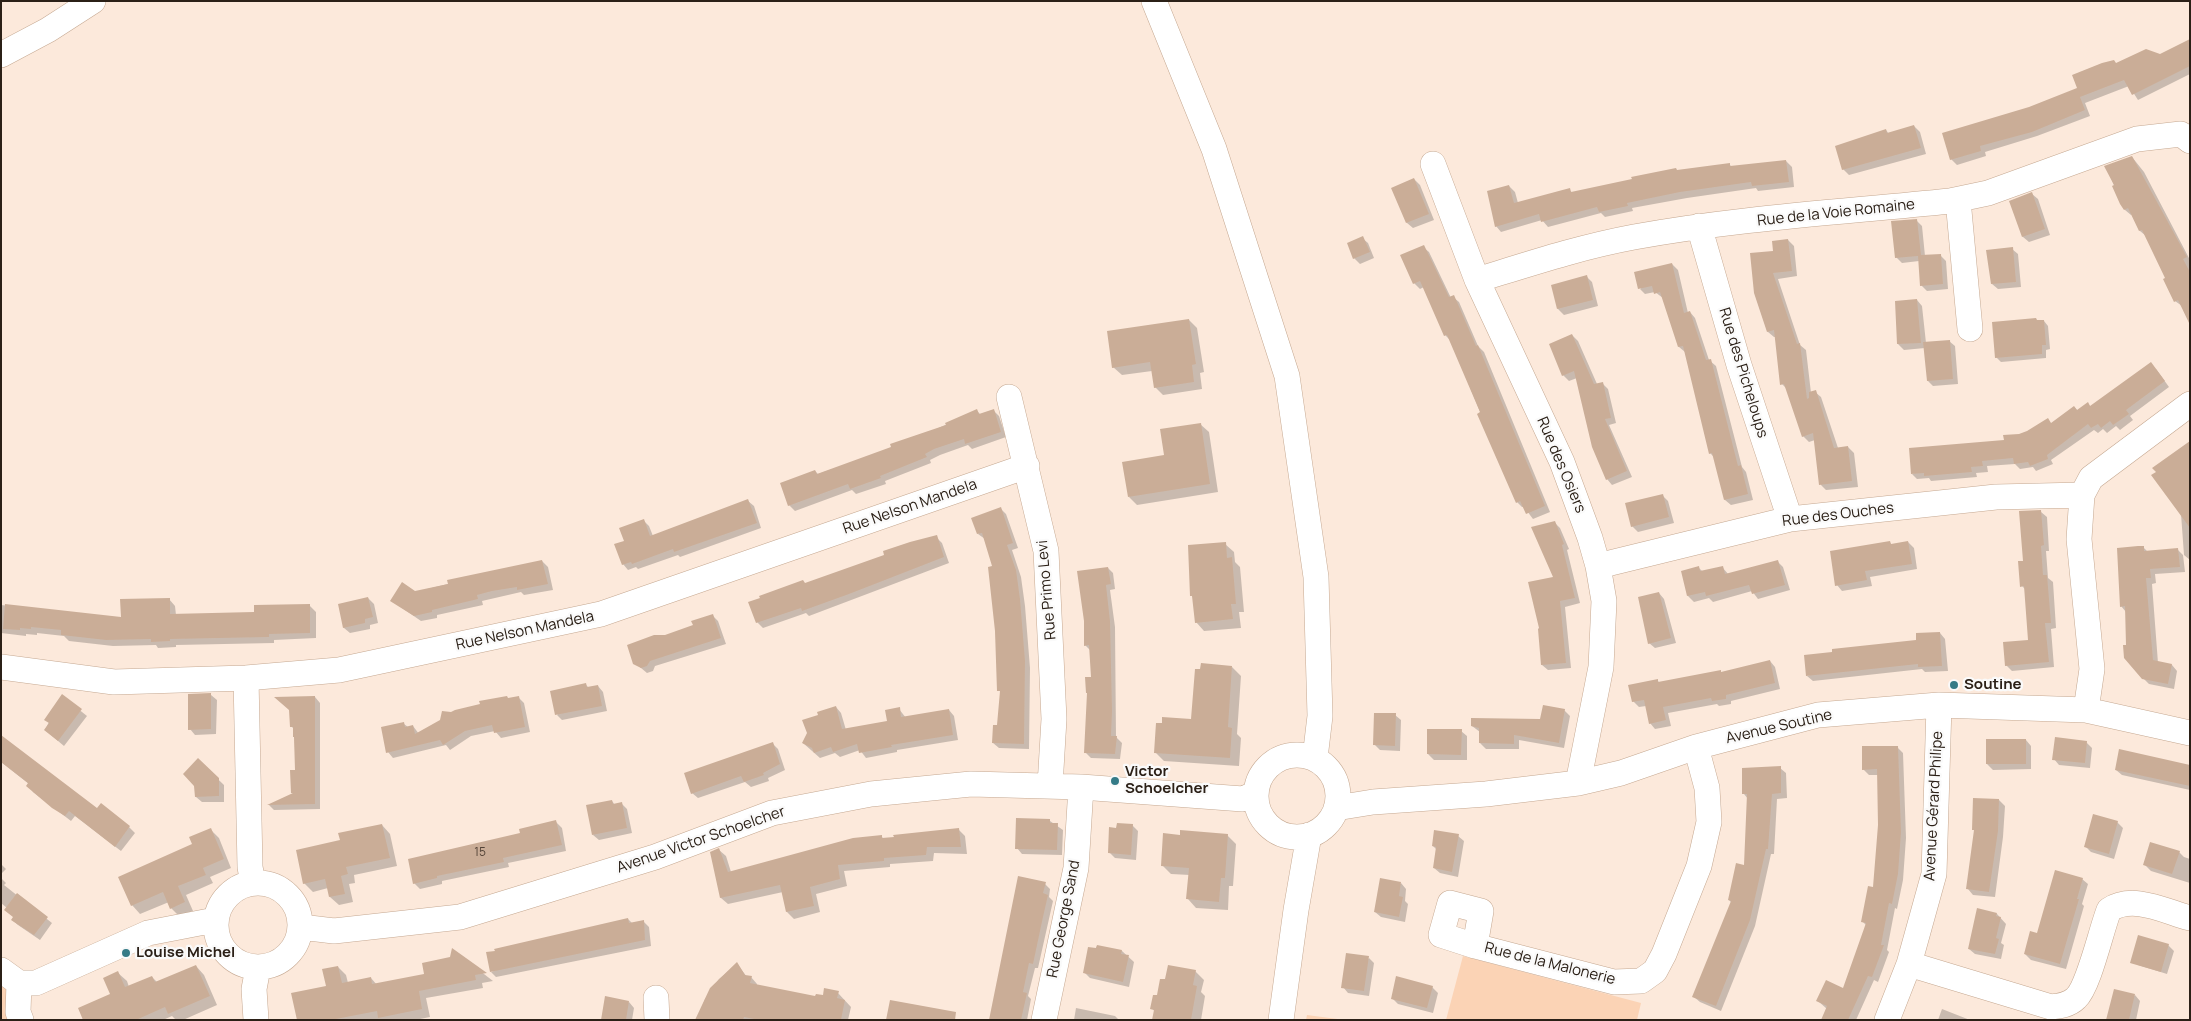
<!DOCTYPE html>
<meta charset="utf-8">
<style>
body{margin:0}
#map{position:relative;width:2191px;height:1021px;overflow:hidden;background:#fce9db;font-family:Manrope,sans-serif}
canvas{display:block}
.frame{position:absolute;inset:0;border:2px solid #2b2017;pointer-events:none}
</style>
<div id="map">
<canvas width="2191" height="1021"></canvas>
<div class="frame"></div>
</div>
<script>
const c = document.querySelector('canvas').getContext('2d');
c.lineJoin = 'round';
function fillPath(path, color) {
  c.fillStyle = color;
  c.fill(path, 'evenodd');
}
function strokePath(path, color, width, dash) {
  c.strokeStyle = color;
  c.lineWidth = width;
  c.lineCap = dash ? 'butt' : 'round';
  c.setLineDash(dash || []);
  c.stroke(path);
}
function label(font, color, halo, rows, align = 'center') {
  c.font = font + ' Manrope,sans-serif';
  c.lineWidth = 4.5;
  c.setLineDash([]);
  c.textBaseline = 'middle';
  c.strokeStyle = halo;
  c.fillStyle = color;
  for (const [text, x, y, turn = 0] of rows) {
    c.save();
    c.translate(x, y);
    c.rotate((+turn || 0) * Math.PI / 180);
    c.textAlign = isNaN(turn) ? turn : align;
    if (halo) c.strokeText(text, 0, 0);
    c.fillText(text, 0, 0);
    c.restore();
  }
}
fillPath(new Path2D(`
 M1463,956L1641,1003L1637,1020H1446Z
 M1,978L10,996L11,1018L1,1020Z
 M1307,1015L1345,1020H1306Z`), '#fbd3b5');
fillPath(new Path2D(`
 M2190,41V74L2138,100L2129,86L2085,103L2090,116L2037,136L1985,152L1986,156L1957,165L1951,159L2029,108L2078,89L2116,64L2160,55Z
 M1914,126L1920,132L1926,154L1849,175L1843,169L1886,130L1889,134Z
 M2132,157L2144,172L2190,260V322L2182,306L2175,301L2167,278L2146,236L2140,231L2132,214L2131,215L2125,210L2106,167Z
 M1786,161L1792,167L1794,187L1758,191L1756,188L1687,198L1632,208L1633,211L1605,217L1601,213L1548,227L1542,220L1501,232L1496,226L1509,186L1515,192L1518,203L1569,190L1573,193L1678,172L1729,164L1732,167Z
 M1414,179L1420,185L1434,220L1413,228L1407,223L1393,188Z
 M2032,194L2038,199L2050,235L2029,242L2023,237L2011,201Z
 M1916,220L1922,226L1925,256L1940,255L1946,261L1948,289L1927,291L1921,285L1919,261L1902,263L1896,257Z
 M1362,238L1368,243L1374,258L1360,264L1354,258Z
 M1788,240L1794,246L1797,276L1778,279L1800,345L1806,350L1811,393L1815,392L1821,397L1838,448L1848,447L1854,453L1858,487L1826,490L1821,485L1815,440L1809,442L1803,436L1787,389L1782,384L1776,337H1774L1768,332L1756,293L1774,252Z
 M1423,247L1429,252L1451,298L1453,297L1459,302L1478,346L1484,352L1550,512L1533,519L1524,507H1522L1517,502L1451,341L1446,336L1424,287L1420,289L1414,283Z
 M2012,249L2018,254L2021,287L1998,289L1992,284Z
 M1672,264L1678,270L1688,313L1690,312L1695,318L1709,360L1716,366L1742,467L1746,472L1753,500L1731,505L1725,500L1715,458L1710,453L1685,352L1679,347L1663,298L1655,292L1645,294L1640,289Z
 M1587,277L1592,282L1598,306L1564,315L1558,309L1552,286Z
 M1917,300L1922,306L1926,343L1949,341L1955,346L1958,384L1933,386L1928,381L1925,348L1904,350L1898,344L1896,302Z
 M1189,320L1197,328L1204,372L1200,373L1202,389L1163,395L1155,387L1152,371L1122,375L1113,367Z
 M2038,321H2044L2048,326L2050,349L2046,350V358L2001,362L1996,357Z
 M1572,335L1578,341L1597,384L1602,383L1608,389L1616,423L1609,425L1632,477L1612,485L1607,479L1577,378L1569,381L1563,375Z
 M2156,369L2169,387L2130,416L2133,420L2120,430L2116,426L2107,433L2103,429L2098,433L2094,430L2051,460L2053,464L2036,471L2033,467L2020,469L2015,464L1987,466L1988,472L1976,473L1977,477L1931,481L1929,478L1917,479L1912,474L2052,424L2074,407L2078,411L2088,404L2091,407Z
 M977,411L981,415L994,411L999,416L1006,437L972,449L968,445L940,455L930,460L931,463L885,481L886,484L856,494L852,490L795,511L789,505L815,471L818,474L893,448Z
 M1200,424L1209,432L1218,492L1137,505L1129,497L1165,456Z
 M2190,442V560L2184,555L2181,514Z
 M1662,495L1668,501L1674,523L1638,532L1632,526Z
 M748,501L754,506L761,528L680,557L678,555L638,569L636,567L628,570L623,564L625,542L644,521L649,526L653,536Z
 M1001,509L1006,514L1018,548L1012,550L1021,577L1025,606L1030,668L1029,749L999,748L993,743L999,727L1001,692L998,690L993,567L985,539L978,534Z
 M2041,512L2047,517L2049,551H2046L2048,578L2053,582L2056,628L2051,629L2054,667L2012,671L2006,665L2030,641L2025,589L2022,586Z
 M1554,522L1560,528L1569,549L1567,550L1580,603L1565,607L1571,668L1548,670L1542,665L1541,630L1554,578Z
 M936,537L942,543L949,563L809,616L806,613L763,628L757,622L805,584Z
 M1908,542L1914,548L1917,569L1870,577L1872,586L1842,591L1837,585L1890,543L1892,545Z
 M1225,544L1234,552L1235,562L1240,567L1244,612H1239L1241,628L1204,631L1196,622L1194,598L1191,595Z
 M2143,547L2148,552L2178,550L2183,555L2185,572L2155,574L2156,583L2152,584L2158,663L2172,665L2177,671L2174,689L2149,684L2143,678L2128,646L2126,612L2121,606Z
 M542,561L548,567L553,590L524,595L521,592L482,601L483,605L437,615V618L421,621L392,601L415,592Z
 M1777,561L1783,567L1790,590L1758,599L1752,591L1713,602L1709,598L1694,602L1688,596L1682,572L1699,568L1703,572L1722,567L1729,575Z
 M1108,568L1113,573L1115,589L1110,590L1115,627L1116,737L1122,743L1120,759L1091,758L1085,752L1092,678L1090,650L1085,645V621Z
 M1659,593L1664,599L1676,643L1655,648L1649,643Z
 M368,598L374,604L378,623L370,625V629L350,633L344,628L339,605Z
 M169,599L175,606L176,615L255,613L309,605L316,612V638L274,640V643L176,645V647L158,648L156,645L113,646L69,641L64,636L37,633V635L26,634V636L1,633V605L122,618Z
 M712,615L718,621L726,644L655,666L653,671L647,673L635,663Z
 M1940,633L1945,639L1948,671L1925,672L1922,669L1813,681L1807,676Z
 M1770,661L1775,667L1780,689L1731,701V704L1719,706L1717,704L1668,713L1671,726L1655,729L1650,723L1646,706L1639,707L1633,701L1657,680L1660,683L1720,671L1722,673Z
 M1232,667L1241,676L1237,734L1241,738L1239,766L1164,761L1155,752L1192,721Z
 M585,684L589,688L598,686L603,692L607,711L562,720L557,715Z
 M211,695L217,700L216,734L195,735L190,729Z
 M62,696L87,716L64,746L45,730Z
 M315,697L320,703V809L274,810L269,805L293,794L292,793L296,771L294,729L291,726Z
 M518,697L524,703L530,732L501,738L495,731L471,736L450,750L446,745L393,758L388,752L404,724L408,727L413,726L419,734L451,714Z
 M836,707L841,713L846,730L888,722L899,709L906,718L949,710L954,716L958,740L897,750V752L866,758L860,750L840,757L835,753L820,758L803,743L819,716Z
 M1564,710L1570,716L1564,748L1519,740V749H1486L1480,743V732L1472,726L1541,721Z
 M1395,715L1401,720L1400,751L1380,750L1374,744Z
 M1461,731L1467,736V760H1434L1428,754Z
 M1,740L97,810L101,805L129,827L135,833L121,851L75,816L71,821L33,792L29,784L1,762Z
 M2026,740L2031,746V769L1993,770L1987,764Z
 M2086,742L2092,748L2090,768L2059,765L2054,759Z
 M773,744L778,749L785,770L768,778L769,781L751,787L745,782L698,798L692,793Z
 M1897,747L1903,753L1906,838L1903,880L1897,909L1895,908L1887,950L1889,952L1878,982L1874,980L1856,1020H1825L1827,1009L1818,1001L1844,990L1866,925L1863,922L1874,889L1879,825V775H1869L1863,769Z
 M198,760L224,785V802H202L196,797Z
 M2190,766V790L2122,775L2116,770Z
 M1780,768L1786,773L1787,798L1777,799L1774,854H1771L1755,926L1721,1011L1700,1002L1694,997L1732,903L1729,900L1745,866L1748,799L1744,794Z
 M1999,800L2005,806L2003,837L1995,897L1973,895L1968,889L1975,832L1973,829Z
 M612,801L615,805L621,803L627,809L632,833L599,840L593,835Z
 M1050,821L1063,830L1062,855L1022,854L1017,848Z
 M556,822L562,828L566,851L508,863L509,867L442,881V884L420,889L414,883L522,834Z
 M2117,822L2123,828L2114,859L2091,852L2085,846Z
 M382,825L390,834L397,866L354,875L355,883L349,884L353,902L339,905L330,897L328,888L313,892L304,883L341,841Z
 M1132,825L1138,831L1136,860L1115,858L1109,852L1117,829Z
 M210,829L219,838L231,868L210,877L213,883L186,895L193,911L179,916L171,908L169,902L140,914L132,905Z
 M958,829L965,836L967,854L934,853L933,861L890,864V867L844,871L847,886L816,894L820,912L794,919L787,912L783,892L728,904L721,898L719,850L726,856L731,872L881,836L884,839Z
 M1227,835L1236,844L1233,886H1229L1228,910L1196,908L1188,899L1190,875L1171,874L1162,865L1181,836Z
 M1458,836L1464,841L1458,877L1440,873L1434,868L1437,850L1433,846Z
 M2179,852L2184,857L2190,859V883L2151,871L2145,865Z
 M1,864L6,869L1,874Z
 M1,878L6,883L4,885L52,923L40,940L18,925L12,920L14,917L7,908L1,903Z
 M2082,879L2088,884L2082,904L2084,906L2066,969L2031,960L2025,954L2038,934Z
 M1401,883L1406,889L1405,901L1408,904L1405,922L1381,917L1375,912Z
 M1045,884L1050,889L1049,897L1053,901L1038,968H1035L1028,996L1031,999L1027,1020H990Z
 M1978,909L1997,914L2006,924L2001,943L2004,945L2001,959L1975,954L1969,949Z
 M628,919L632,923L643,921L649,927L651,946L496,977L491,972Z
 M2168,945L2174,951L2167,974L2138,965Z
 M1097,946L1122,951L1134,962L1129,987L1090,978L1084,972Z
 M453,950L493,981L482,983L483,988L426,998L430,1017L415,1020H298L327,987L338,967L346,975L348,983L371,978L377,985L426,975L451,959Z
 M1369,958L1374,963L1369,996L1348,993L1343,987Z
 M737,964L747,977H751L757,984V986L816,997L838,993L851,1007L848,1020H697L705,999L719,979Z
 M196,966L204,975L217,1005L183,1020H176L172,1016L163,1020H85L112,994L118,973L127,981L129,987L152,977L158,983Z
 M1195,971L1204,980L1201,992L1205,996L1201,1020H1154L1155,1012L1152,1008L1158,997Z
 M1432,987L1438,993L1433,1013L1398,1004L1392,998Z
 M2135,995L2140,1001L2136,1020H2108Z
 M629,1002L634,1008L632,1020H602Z
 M1076,1008L1115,1016L1119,1020H1074Z
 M1942,1009L1970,1020H1938Z`), '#0003');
fillPath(new Path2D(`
 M2190,39V66L2132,95L2124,80L2080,97L2085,110L2032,132L1980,146L1981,151L1950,160L1942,133L2029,107L2077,88L2072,75L2102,63L2114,60L2116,63L2146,49L2160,54Z
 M1914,125L1921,148L1842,170L1835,146L1886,129L1887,133Z
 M2132,156L2187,257L2183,259L2190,272V325L2178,300L2174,302L2163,279L2165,278L2142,230L2139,231L2128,208L2124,210L2120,204L2112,186L2114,185L2104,166Z
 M1786,160L1789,182L1752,186L1751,182L1680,192L1627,203L1628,206L1599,212L1597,207L1541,222L1539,214L1495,227L1487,191L1509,185L1514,203L1570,188L1571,192L1632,179L1631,177L1676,168L1677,170L1730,163V166Z
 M1414,178L1429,214L1406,223L1391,188Z
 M2032,192L2045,229L2022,237L2009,201Z
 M1917,219L1921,255L1941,254L1943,284L1920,286L1918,256L1895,258L1891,221Z
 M1363,236L1370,252L1353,259L1347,243Z
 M1788,239L1792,271L1773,273L1797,344L1800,343L1807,399L1809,398V392L1816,390L1834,448L1848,446L1852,481L1819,485L1813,433L1802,437L1784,384L1780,385L1774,330L1767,332L1754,293L1750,253L1773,251L1772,241Z
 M1424,245L1449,297L1454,295L1476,346L1478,345L1545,506L1526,514L1520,501L1516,503L1477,414L1480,412L1447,335L1444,336L1420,281L1413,284L1400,255Z
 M2013,247L2016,282L1991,284L1986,250Z
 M1672,263L1684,313L1690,311L1706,360L1711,359L1738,466L1741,465L1748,494L1724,500L1712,453L1709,454L1683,346L1678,347L1660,292L1654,294L1652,286L1638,289L1634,272Z
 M1587,275L1593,300L1557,309L1551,285Z
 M1917,299L1921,343L1897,344L1895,301Z
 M2036,318L2037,320H2044L2046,345H2042V354L1995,358L1992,322Z
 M1189,319L1196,364L1192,365L1194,382L1154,388L1150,362L1112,368L1107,331Z
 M1572,334L1594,384L1603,382L1611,418L1605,419L1627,471L1606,480L1592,447L1574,371L1562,376L1549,344Z
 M1950,340L1953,379L1927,381L1923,342Z
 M2151,362L2165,381L2126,410L2129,414L2113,425L2110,421L2101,428L2098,424L2091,428L2088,424L2047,455L2048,459L2030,466L2028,462L2014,464L2013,458L1982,461L1983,466L1971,467L1972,472L1924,476V473L1911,474L1909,448L2004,440L2003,435L2019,434L2027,431L2048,418L2051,423L2074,406L2077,410L2088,402L2090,406Z
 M977,409L979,414L994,409L1001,432L965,444L964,439L934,449L925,454L927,457L880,476L881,478L850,489L848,484L788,506L780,483L815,470L817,474L891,447L890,444L946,425L945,423Z
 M1201,423L1210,484L1128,497L1122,462L1164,455L1160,429Z
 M2190,441V528L2151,475L2156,472L2152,468Z
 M1663,494L1669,517L1631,527L1625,503Z
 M748,499L757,523L674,552L673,549L632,564L631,562L622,565L614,544L624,541L619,528L644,519L650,536Z
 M1001,507L1013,543L1007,545L1016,570L1020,599L1025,661L1024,744L992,743L993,725H997L1000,691H997L995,631L988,567L992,566L982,533L977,534L971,518Z
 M2041,510L2044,545L2041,546L2043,575H2047L2051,623H2045L2049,662L2005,666L2003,642L2028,640L2024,586L2020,587L2018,561H2023L2019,511Z
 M1555,521L1564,544L1562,545L1575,598L1560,601L1566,663L1541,665L1538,629L1539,628L1528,582L1553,577L1531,527Z
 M937,535L944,557L849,594L802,611L801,608L756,623L748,602L760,598L759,596L803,580L805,583L884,555L883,551L910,542Z
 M1890,541L1891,544L1908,541L1912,564L1865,571L1867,580L1835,586L1830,551Z
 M1226,542L1227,558L1232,557L1236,604H1231L1233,619L1195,623L1192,596H1190L1188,545Z
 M2138,546H2144V551L2178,548L2180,567L2150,569L2151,578H2146L2153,660L2172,664L2168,684L2142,679L2124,658L2123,645H2126L2125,606L2120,607L2117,548Z
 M542,560L548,584L517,590V587L492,591L477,595L478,599L432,610V612L414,616L390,601L402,582L415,591L448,584L447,580Z
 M1778,560L1785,585L1752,594L1749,585L1706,596L1705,592L1687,596L1681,571L1699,566L1700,571L1723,566L1725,574Z
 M1108,567L1111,584L1106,585L1110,621L1112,711L1111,736H1117L1115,754L1084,753L1087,693H1086L1085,677H1091L1089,645L1084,646V621L1077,571Z
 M1659,592L1671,638L1648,644L1638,597Z
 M368,597L373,617L365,619V623L343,628L338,604Z
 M170,598V614L254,612V605L310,604V633L269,634V637L170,639V641L151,642V639L106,640L61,635V630L31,627V629L20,628V630L3,629L5,604L121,617L120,599Z
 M713,614L721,638L650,661L647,666L641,668L633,664L627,645L654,635H665L693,625L691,621Z
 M1940,632L1942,666L1918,667V664L1806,676L1804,655L1832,652V649L1916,640V633Z
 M1770,660L1775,683L1726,695V699L1712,701L1711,698L1663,707L1666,720L1649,724L1644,700L1632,702L1628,685L1658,679V682L1721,670V672Z
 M1201,663L1232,666L1228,727L1232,728L1230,758L1154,753L1156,723H1162V717L1191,719L1195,669H1200Z
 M586,683L587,687L598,685L602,706L555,715L550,691Z
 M211,693V729L188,730V694Z
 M62,694L82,709L58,741L44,730L49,723L44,720Z
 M315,696V804L267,805L293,793H291L290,770H295L294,737H293V727H290L289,710L274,697Z
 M507,696L508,698L519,696L525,727L494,733L492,725L465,731L443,745L440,740L386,753L381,727L404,722L405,727L413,725L415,734L440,720L442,711L451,712L455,710L480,704L479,701Z
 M1543,705L1565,709L1559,743L1514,735V744L1479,743V728L1471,726V718L1540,719Z
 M836,706L842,729L887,721L885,710L900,707L901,717L949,709L953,735L891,745L892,747L859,753L857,744L833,752L831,747L814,753L812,748L802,743L807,733L802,720L818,715L817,712Z
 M1374,713H1396L1395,746L1373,745Z
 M1427,729H1462L1461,755L1427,754Z
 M1,735L97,808L101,803L130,826L115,847L69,811L65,816L52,808L26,786L28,783L1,762Z
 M2055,737L2087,741L2085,763L2052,760Z
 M1986,739H2026V764H1986Z
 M773,742L780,764L763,773L764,775L744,782L741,776L691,794L684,773Z
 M1862,746H1898L1901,832L1898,874L1892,904L1889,903L1881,945H1884L1872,977L1868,976L1848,1020H1821L1827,1006L1816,1001L1826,980L1843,988L1866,923L1861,922L1868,886L1873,887L1878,825L1877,769L1862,770Z
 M2119,749L2190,765V786L2115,770Z
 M198,758L219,778V796L195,797L194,786L183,774Z
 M1781,766V793L1772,794L1768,849H1766L1750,920L1716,1006L1692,997L1731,901L1728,900L1736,863L1744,865L1747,794H1742V768Z
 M1973,798L1999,799L1998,831L1989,892L1966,889L1974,830H1972Z
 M612,800L613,804L622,802L627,828L592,835L586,805Z
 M2093,814L2118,821L2109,854L2084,847Z
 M1016,818L1050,819V823H1058L1057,850L1015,849Z
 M556,820L562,845L503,858L504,862L437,876V878L413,884L408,859L520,833L519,829Z
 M1117,823L1133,824L1131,855L1108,853L1109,827L1116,828Z
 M382,824L390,858L346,867L348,874L341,876L345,894L329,897L325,879L303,884L296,850L340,840L338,833Z
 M211,828L224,859L203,868L206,875L178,886L185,902L170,909L163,892L131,906L118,877L192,844L189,837Z
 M959,828L961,847H927L926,855L884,858V861L838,865L840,879L810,887L814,906L786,912L780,885L720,898L710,852L719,848L728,872L853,838L882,835V838L894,837L893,835Z
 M1180,830L1228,834L1225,878H1221L1219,902L1186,899L1189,868L1161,866L1163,833L1180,835Z
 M1434,830L1459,834L1452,872L1433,868L1436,847L1432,846Z
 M2150,842L2180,851L2172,874L2143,865Z
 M2055,870L2083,878L2077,899H2079L2060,964L2024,954L2030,931L2037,933Z
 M1018,876L1046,882L1043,893L1048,895L1043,917L1033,964L1029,963L1023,992L1027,993L1021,1020H989Z
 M1380,878L1401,882L1399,896L1403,897L1399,917L1374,912Z
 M17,893L48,917L34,935L11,920L13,917L4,910Z
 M1977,908L1997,913L1996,916L2001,917L1996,938L1999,939L1995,954L1968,949Z
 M628,918L629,923L644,920L645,940L490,972L486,952L495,951L494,949Z
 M2138,935L2169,944L2161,972L2130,963Z
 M1097,945L1122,950L1121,954L1129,955L1123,982L1083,973L1088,947L1096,948Z
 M452,948L487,973L475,975L476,980L419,991L422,1009L378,1018L377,1011L331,1020H297L291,993L326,986L322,969L338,966L342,983L371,977L372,984L424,974L422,963L450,957Z
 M1346,953L1369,956L1364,991L1341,988Z
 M737,962L745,975L752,976L750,983L815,996L816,994L823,995L824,988L839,991L837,998L845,1000L841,1020H759L744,1017L743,1020H695L710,988Z
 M196,965L210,996L168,1014L165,1007L136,1020H83L78,1008L110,994L103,978L118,971L125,987L152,976L155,982Z
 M1168,965L1196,970L1193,985L1197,986L1191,1020H1152L1154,1010L1150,1009L1153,995H1157L1160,979H1165Z
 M1396,976L1433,986L1427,1008L1391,999Z
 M2114,989L2135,994L2129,1020H2106Z
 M605,996L629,1001L626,1020H601Z
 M890,1000L956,1012L955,1020H886Z`), '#caad97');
const minor = new Path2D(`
 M1154,1L1214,149L1287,376L1316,577L1320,716L1315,758
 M1,55L48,30L93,1
 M1433,164L1477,280L1562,462L1590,538L1598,566L1604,601L1601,667L1578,783
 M1958,200L1970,329
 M1699,226L1739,365L1790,519
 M1477,280C1529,264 1580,247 1634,237C1738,218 1844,212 1950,201L1988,193L2137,139L2181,134L2190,141
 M1009,397L1046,551L1054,719L1050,786
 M1598,566L1790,519L1996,497L2082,495
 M1,667L114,682L246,678L339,670L601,614L1027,466
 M246,678L250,867L253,883
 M2086,710L2092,669L2079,539L2082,495L2091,478L2190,404
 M1256 796a41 41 0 1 1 82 0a41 41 0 1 1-82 0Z
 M1336,808L1373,802L1486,794L1578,783L1621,773L1696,747L1818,715L1939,705L2086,710L2190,733
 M216 925a42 42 0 1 1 84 0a42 42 0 1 1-84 0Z
 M301,927L334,931L460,917L655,857L772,813L871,794L971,784L1081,787L1243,799L1256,793
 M1475,946L1481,911L1450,903L1441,935L1475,946L1614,982L1641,981L1655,971L1664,954L1699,866L1709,822L1707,788L1696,747
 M1909,964L2051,1007C2060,1006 2069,1005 2076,998C2089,986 2101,930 2109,910C2133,894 2164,911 2190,918
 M1,970L19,983
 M19,983H36L148,933L215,920
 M19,983L18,1012L21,1020
 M656,998L657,1020
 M256,1020L254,989L258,968
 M1044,1020L1076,868L1081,787
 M1281,1020L1296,910L1309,835
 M1887,1020L1909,964L1934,874L1939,705`);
strokePath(minor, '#c5a891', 26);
strokePath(minor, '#fff', 25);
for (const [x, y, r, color] of [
 [1954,685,5,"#357b87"],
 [1115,781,5,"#357b87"],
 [126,953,5,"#357b87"]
]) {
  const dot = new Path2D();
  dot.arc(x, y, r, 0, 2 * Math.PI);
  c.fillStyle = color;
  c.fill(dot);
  strokePath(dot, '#fafafa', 2);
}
label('12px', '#534337', null, [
 ["15",480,853]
]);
label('15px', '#2b2017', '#fafafa', [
 ["Rue de la Voie Romaine",1836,213,-6],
 ["Rue des Picheloups",1743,373,73],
 ["Rue des Osiers",1561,465,67],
 ["Rue Nelson Mandela",910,507,-19],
 ["Rue des Ouches",1838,515,-7],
 ["Rue Primo Levi",1047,590,-95],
 ["Rue Nelson Mandela",525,631,-12],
 ["Avenue Soutine",1779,727,-13],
 ["Avenue Gérard Philipe",1934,806,-87],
 ["Avenue Victor Schoelcher",701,840,-19],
 ["Rue George Sand",1064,919,-79],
 ["Rue de la Malonerie",1550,964,14]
]);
label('bold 15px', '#2b2017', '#fafafa', [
 ["Soutine",1964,685],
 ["Victor",1125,772],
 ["Schoelcher",1125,789],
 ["Louise Michel",136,953]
], 'left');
</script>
